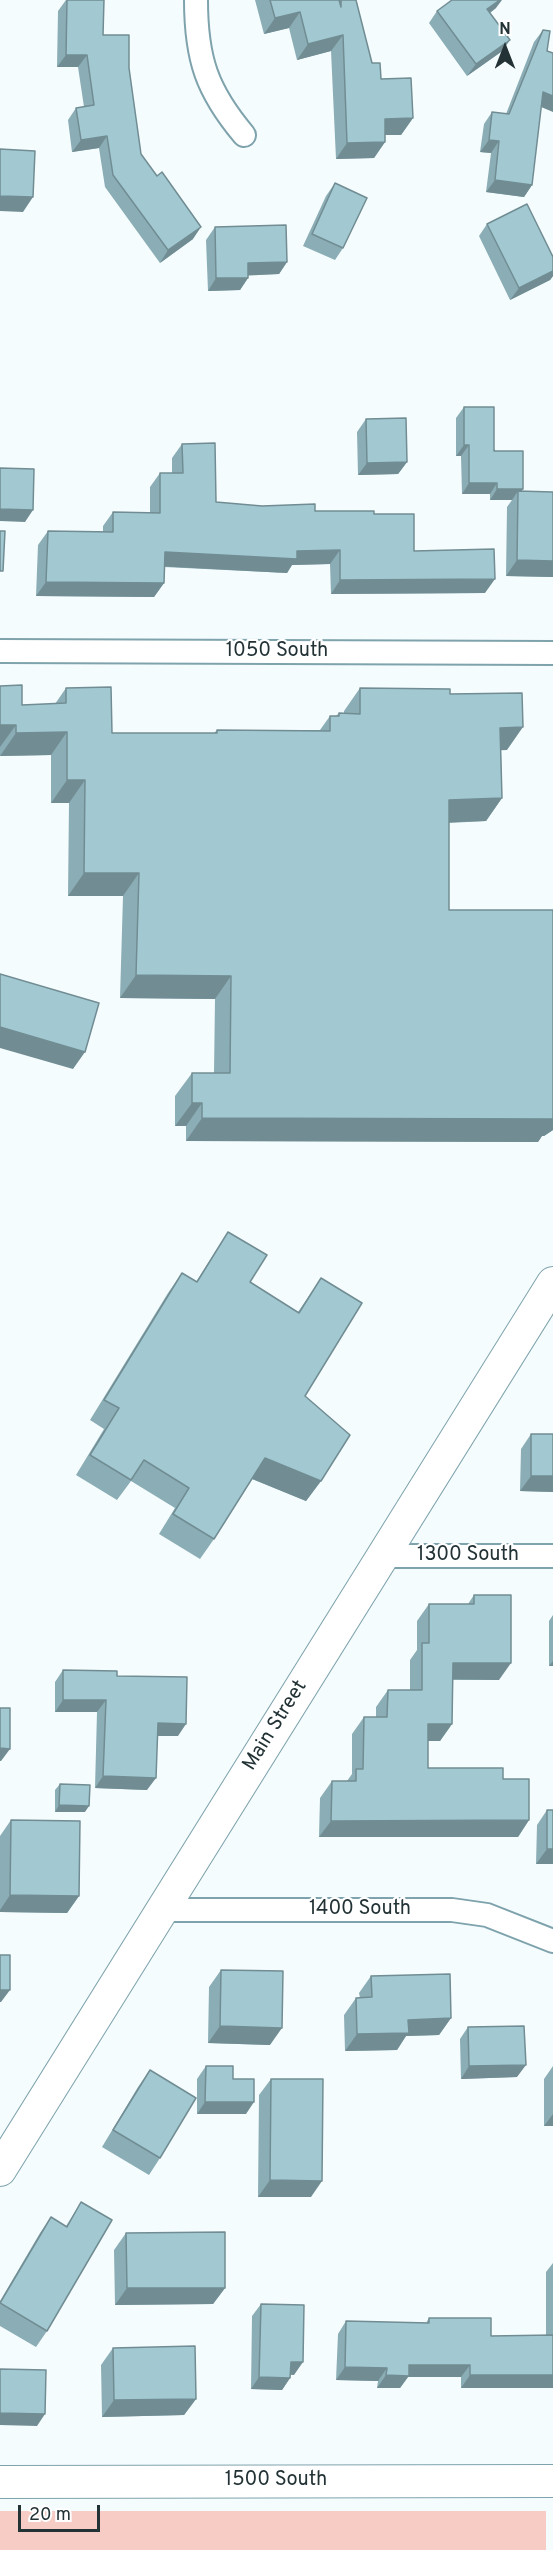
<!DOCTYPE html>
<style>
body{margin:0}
#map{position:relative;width:553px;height:2550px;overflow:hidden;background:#f5fcfe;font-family:Overpass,sans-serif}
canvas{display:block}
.north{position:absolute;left:475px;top:18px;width:60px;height:60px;-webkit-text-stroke:4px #fff;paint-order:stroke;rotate:0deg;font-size:16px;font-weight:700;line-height:24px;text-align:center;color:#223235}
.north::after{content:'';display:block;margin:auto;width:21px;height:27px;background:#223235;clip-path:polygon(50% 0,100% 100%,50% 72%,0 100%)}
.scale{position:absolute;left:18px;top:2505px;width:82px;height:27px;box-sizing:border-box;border:3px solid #223235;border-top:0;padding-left:8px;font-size:18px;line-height:21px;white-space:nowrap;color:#223235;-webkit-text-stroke:4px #fff;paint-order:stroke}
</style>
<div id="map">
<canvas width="553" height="2550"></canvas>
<div class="north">N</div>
<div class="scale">20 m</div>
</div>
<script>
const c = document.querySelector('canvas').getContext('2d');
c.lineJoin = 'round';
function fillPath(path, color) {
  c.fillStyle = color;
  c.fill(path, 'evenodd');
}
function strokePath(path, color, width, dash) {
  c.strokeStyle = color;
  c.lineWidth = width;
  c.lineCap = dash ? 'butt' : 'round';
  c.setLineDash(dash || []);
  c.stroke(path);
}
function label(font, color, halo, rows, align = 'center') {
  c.font = font + ' Overpass,sans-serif';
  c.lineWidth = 4.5;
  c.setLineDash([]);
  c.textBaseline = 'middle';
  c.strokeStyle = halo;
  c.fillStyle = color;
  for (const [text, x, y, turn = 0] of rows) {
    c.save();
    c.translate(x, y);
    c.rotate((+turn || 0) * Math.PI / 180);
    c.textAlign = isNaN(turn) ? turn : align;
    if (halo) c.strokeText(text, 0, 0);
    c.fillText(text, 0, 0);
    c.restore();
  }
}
fillPath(new Path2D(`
 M0,2511H546V2550H0Z`), '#f7ccc4');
const street = new Path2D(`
 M196,0C196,59 207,91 244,135
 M0,651L553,653
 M382,1556H553
 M162,1910H452L487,1915L553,1941`);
const secondary = new Path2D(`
 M0,2170L553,1283
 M0,2482L553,2481`);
strokePath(street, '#7ea3ac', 26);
strokePath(secondary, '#7ea3ac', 34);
strokePath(street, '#fff', 22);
strokePath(secondary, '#fff', 32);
fillPath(new Path2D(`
 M66,0H104L103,35L129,68L141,154L193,239L160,263L105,187L99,148L72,152L68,120L76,108L84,107L78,67H57L58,11Z
 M255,0H356L372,63L381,79L413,118L401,135H385V142L374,158L336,159L331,51L297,60L289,28L264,34Z
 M496,8L490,13L510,40L501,52L467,76L429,23L437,11Z
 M543,30L541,107L532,185L524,197L486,192L491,153L480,152L484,124L492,112L506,114L534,42Z
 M335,183L343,248L335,260L303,246L326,196Z
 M487,224L553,257V276L550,280L510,300L479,236Z
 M215,227L287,262L279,274L248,275V278L240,290L208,291L206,240Z
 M464,407L523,489L521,492H553V577L506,576L507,507L512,500H490V494H462L461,456H456V418Z
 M366,419L407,462L398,474L358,475L357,432Z
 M182,444L216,502L315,511L374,514L414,551L485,593L331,594L330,564L292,565L287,573L164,567V583L154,597L36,596L38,545L48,531L103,532V526L113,512L150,513V487L160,473H172V458Z
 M0,686L22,705L55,704L66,688L112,733H214L217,730H320L330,716H336L339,713H344V711L360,688L450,694L507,750H501L502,798L486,821L449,823V910H553V1130L544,1136H542L538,1142L186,1141V1126H175V1096L192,1073H214L215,999L120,998L123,896H68L69,803H51V755L0,756Z
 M228,1232L250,1282L298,1312L321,1278L305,1396L321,1481L306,1501L252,1479L214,1539L200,1559L159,1534L175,1508L131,1481L117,1500L76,1475L104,1429L90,1420L168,1293L182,1273L196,1282Z
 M531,1434L553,1492L520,1491L521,1449Z
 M474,1595L499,1680H453L452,1724L440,1741H428V1768L503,1779L529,1820L518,1837H319L320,1798L332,1781H347L352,1774V1734L364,1717H376V1707L388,1690H410V1660L417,1650V1621L429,1604H468Z
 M553,1615V1666H549V1621Z
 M63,1670L117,1676L178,1736H157L147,1790L95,1788L97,1712H55V1682Z
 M60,1784L85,1812H55V1790Z
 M547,1810L553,1864H536L537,1825Z
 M11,1820L79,1896L67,1913L0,1912V1836Z
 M221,1970L270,2045L208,2043L209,1987Z
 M371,1976L451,2018L439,2035L406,2036L397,2050L345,2051L344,2015L356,1998H360L359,1993Z
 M468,2027L517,2077L461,2079L460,2039Z
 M206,2066L233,2079L246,2114H197V2079Z
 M553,2066V2126H544V2079Z
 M150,2070L160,2158L149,2175L102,2147L138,2087Z
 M271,2079L311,2197H258L259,2095Z
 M81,2202L47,2331L36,2347L0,2326V2301L40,2233L51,2217L66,2226Z
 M126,2233L225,2288L213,2304L115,2305L114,2250Z
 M553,2263V2388H461V2377H408L400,2388H377L378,2381L336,2380L338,2334L346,2321L426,2323L429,2318L491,2336L546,2335V2272Z
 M261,2304L294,2375L290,2374V2378L282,2390L251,2389L252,2316Z
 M113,2348L196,2399L184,2415L102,2417L101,2365Z`), '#8badb5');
fillPath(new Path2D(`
 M500,0H502L496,8L479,21L487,9Z
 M300,12L289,28L264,34L275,18Z
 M343,35L331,51L297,60L308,44Z
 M510,40L501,52L467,76L476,64Z
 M66,55H87L78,67H57Z
 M543,92L553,96V112L534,104Z
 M413,118L401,135H373L385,119Z
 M107,136L99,148L72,152L81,140Z
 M489,140L499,141L491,153L480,152Z
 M385,142L374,158L336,159L347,143Z
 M495,180L532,185L524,197L486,192Z
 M0,196L33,197L23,212L0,211Z
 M201,227L193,239L160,263L168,250Z
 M287,262L279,274L239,276L248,263Z
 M553,271V276L550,280L510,300L519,288Z
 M216,278H248L240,290L208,291Z
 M464,445H469L461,456H456Z
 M407,462L398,474L358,475L367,463Z
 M469,483H497L490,494H462Z
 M497,489H523L518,496V491L512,500H490Z
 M0,509L33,510L25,522L0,521Z
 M340,550L330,564L292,565L287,573L155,566L165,552Z
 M517,560L553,561V577L506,576Z
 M495,579L485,593L331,594L340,580Z
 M46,582L164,583L154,597L36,596Z
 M0,725H16L0,747Z
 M523,727L507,750L484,751L500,728Z
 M67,732L51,755L0,756L16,733Z
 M67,780H85L69,803H51Z
 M502,798L486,821L433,823L449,800Z
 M84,873H139L123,896H68Z
 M136,975L231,976L215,999L120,998Z
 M0,1027L85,1052L73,1069L0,1048Z
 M192,1103H202L186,1126H175Z
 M553,1115V1130L544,1136H542L538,1142L186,1141L202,1118Z
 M265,1458L321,1481L306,1501L250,1478Z
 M531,1476H553V1492L520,1491Z
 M553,1661V1666H549Z
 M453,1663H511L499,1680L441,1679Z
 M63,1700H106L97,1712H55Z
 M158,1723L186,1724L178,1736H149Z
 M428,1724H452L440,1741H417Z
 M0,1748L10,1749L1,1761H0Z
 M103,1776L156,1778L147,1790L95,1788Z
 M59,1805L89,1806L85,1812H55Z
 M529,1820L518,1837H319L331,1821Z
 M547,1849H553V1864H536Z
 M10,1895L79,1896L67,1913L0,1912V1910Z
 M0,1990H10L1,2002H0Z
 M451,2018L439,2035L406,2036L397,2050L345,2051L357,2034L408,2020Z
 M220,2026L282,2028L270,2045L208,2043Z
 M526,2065L517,2077L461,2079L469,2066Z
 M205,2102H254L246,2114H197Z
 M553,2114V2126H544Z
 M270,2180L322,2181L311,2197H258Z
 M127,2288H225L213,2304L115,2305Z
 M291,2362H303L294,2375L282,2374Z
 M409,2365H470L461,2377H408L400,2388H377L386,2375Z
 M345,2367L387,2368L378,2381L336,2380Z
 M470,2375H553V2388H461Z
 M259,2377L290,2378L282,2390L251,2389Z
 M196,2399L184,2415L102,2417L114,2400Z
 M0,2413L45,2414L37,2426L0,2425Z`), '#718d93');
const building = new Path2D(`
 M67,0H104L103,35H129V68L141,154L157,176L162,172L201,227L168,250L113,175L107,136L81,140L76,108L94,105L87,55H66Z
 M270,0H339L341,7V0H356L372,63H380L381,79L411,78L413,118L385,119V142L347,143L343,35L308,44L300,12L275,18Z
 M452,0H500L487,9L510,40L476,64L437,11Z
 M543,30L550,31L547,51L553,53V96L543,92L532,185L495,180L499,141L489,140L492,112L509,114Z
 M0,149L35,151L33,197L0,196Z
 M335,183L367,198L343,248L312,234Z
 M527,204L553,257V271L519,288L487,224Z
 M286,225L287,262L248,263V278H216L215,227Z
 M464,407H494V451H523V489H497V483H469V445H464Z
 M406,418L407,462L367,463L366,419Z
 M215,443L216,502L262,506L315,504V511H374V514H414V551L494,549L495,579L340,580V550L297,551V559L165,552L164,583L46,582L48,531L113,532V512L160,513V473H183L182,444Z
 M0,468L34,469L33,510L0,509Z
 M518,491L553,492V561L517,560Z
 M0,531H5L3,571H0Z
 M22,685V705L66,703V688L111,687L112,733H217V730L330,731V716H339V713L360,714V688L450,689V694L522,693L523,727L500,728L502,798L449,800V910H553V1119L202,1118V1103H192V1073H230L231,976L136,975L139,873H84L85,780H67V732L16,733V725H0V686Z
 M0,974L99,1003L85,1052L0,1027Z
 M228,1232L267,1255L250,1282L299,1313L321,1278L362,1303L305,1396L350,1435L321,1481L265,1458L214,1539L173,1514L189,1488L144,1460L131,1480L90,1455L119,1408L104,1400L182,1273L197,1282Z
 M531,1434H553V1476H531Z
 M474,1595H511V1663H453L452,1724H428V1768H503V1779H529V1820L331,1821L332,1781H356V1769H363L364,1717H387L388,1690H422V1643H429V1604H474Z
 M63,1670L117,1671V1676L187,1677L186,1724L158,1723L156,1778L103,1776L106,1700H63Z
 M0,1708H10V1749L0,1748Z
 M60,1784L90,1785L89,1806L59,1805Z
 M547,1810H553V1849H547Z
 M11,1820L80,1821L79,1896L10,1895Z
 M0,1955H10V1990H0Z
 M221,1970L283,1971L282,2028L220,2026Z
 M450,1974L451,2018L408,2020L409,2033L357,2034L356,1998L372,1997L371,1976Z
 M524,2026L526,2065L469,2066L468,2027Z
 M206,2066H233V2079H254V2102H205Z
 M150,2070L196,2098L160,2158L113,2130Z
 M271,2079H323L322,2181L270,2180Z
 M81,2202L112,2220L47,2331L0,2303L51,2217L67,2227Z
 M225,2232V2288H127L126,2233Z
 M261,2304L304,2305L303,2362H291L290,2378L259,2377Z
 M429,2318H491V2336L553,2335V2375H470V2365H409V2376L386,2375L387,2368L345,2367L346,2321L429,2323Z
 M195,2346L196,2399L114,2400L113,2348Z
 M0,2369L46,2370L45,2414L0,2413Z`);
fillPath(building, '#a2c9d2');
strokePath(building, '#718d93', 1.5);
label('20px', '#223235', '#fff', [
 ["1050 South",277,652],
 ["1300 South",468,1556],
 ["Main Street",276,1726,-58],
 ["1400 South",360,1910],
 ["1500 South",276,2481]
]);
</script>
